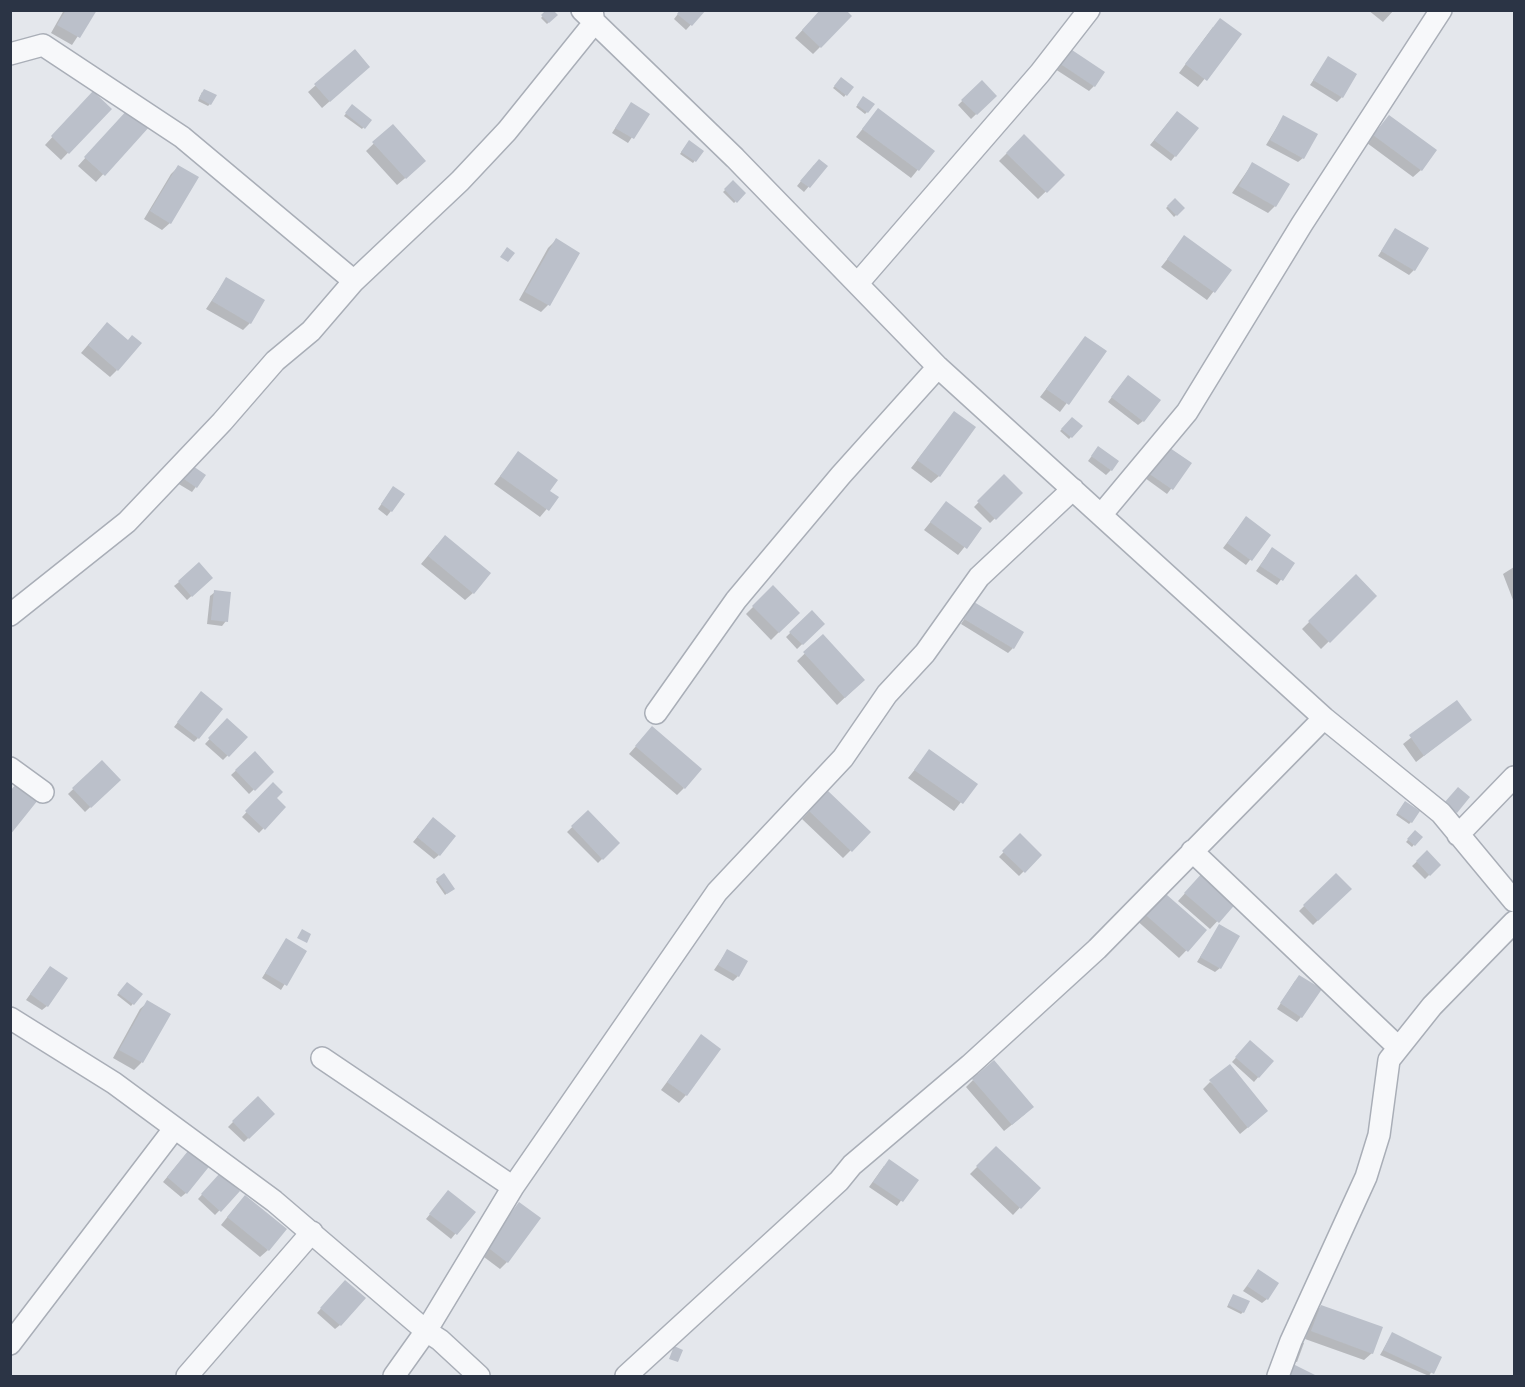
<!DOCTYPE html>
<style>
body{margin:0}
#map{position:relative;width:1525px;height:1387px;overflow:hidden;background:#e4e7ec;font-family:Signika,sans-serif}
canvas{display:block}
.frame{position:absolute;inset:0;border:12px solid #2b3445;pointer-events:none}
</style>
<div id="map">
<canvas width="1525" height="1387"></canvas>
<div class="frame"></div>
</div>
<script>
const c = document.querySelector('canvas').getContext('2d');
c.lineJoin = 'round';
function fillPath(path, color) {
  c.fillStyle = color;
  c.fill(path, 'evenodd');
}
function strokePath(path, color, width, dash) {
  c.strokeStyle = color;
  c.lineWidth = width;
  c.lineCap = dash ? 'butt' : 'round';
  c.setLineDash(dash || []);
  c.stroke(path);
}
fillPath(new Path2D(`
 M64,10H95L72,45L51,33Z
 M548,10L556,15L547,24L541,18Z
 M681,10H704L686,30L674,19Z
 M821,10L820,47L813,54L795,38Z
 M1368,10H1394L1383,22Z
 M1213,27L1240,35L1198,87L1179,73Z
 M1065,54L1094,86L1089,91L1055,69Z
 M1328,58L1342,97L1337,102L1310,85Z
 M361,74L322,108L308,92L316,85Z
 M841,79L851,88L844,97L833,88Z
 M982,82L995,96L971,119L958,105Z
 M202,92L210,104L208,106L198,101Z
 M93,93L110,109L61,160L45,145Z
 M862,100L867,112L865,114L856,107Z
 M631,104L648,114L628,143L612,133Z
 M352,106L369,120L362,129L344,116Z
 M878,110L933,151L911,178L856,137Z
 M122,117L147,126L96,182L78,166Z
 M1283,117L1303,158L1298,162L1266,145Z
 M1389,117L1421,170L1413,177L1367,143Z
 M1172,118L1175,156L1171,161L1150,145Z
 M392,126L417,168L397,185L366,151Z
 M1024,136L1063,175L1038,199L999,161Z
 M687,144L702,151L693,163L680,154Z
 M1252,164L1275,206L1268,213L1232,193Z
 M814,165L826,166L804,192L797,186Z
 M178,167L170,223L162,230L144,219L171,174Z
 M733,182L744,193L734,203L723,192Z
 M1175,200L1183,208L1174,217L1166,208Z
 M1396,229L1414,270L1409,275L1378,256Z
 M1185,237L1230,270L1207,300L1161,267Z
 M556,240L548,305L541,312L519,300L548,248Z
 M226,279L250,323L243,330L206,309Z
 M100,331L117,370L110,377L81,353Z
 M1085,338L1105,352L1060,412L1040,397Z
 M1124,381L1143,421L1138,425L1108,402Z
 M954,413L939,476L931,483L911,468Z
 M1072,419L1081,426L1069,439L1060,431Z
 M518,453L548,491L556,498L540,517L494,484Z
 M1094,453L1111,470L1106,475L1088,461Z
 M1163,453L1190,464L1167,494L1145,478Z
 M185,471L204,476L192,492L177,483Z
 M1004,476L1021,493L990,523L974,507Z
 M389,493L391,511L387,516L378,509Z
 M946,503L980,528L958,555L924,530Z
 M1242,523L1269,535L1246,565L1223,548Z
 M437,545L473,593L465,600L421,564Z
 M1268,554L1293,563L1277,585L1256,571Z
 M1514,567V599L1513,600L1503,574Z
 M1356,576L1375,596L1321,649L1302,629Z
 M211,578L187,600L174,586L179,582Z
 M773,587L798,613L771,640L746,614Z
 M215,592L226,621L222,626L207,624L210,596Z
 M974,604L1013,648L1008,653L961,624Z
 M812,612L823,624L797,649L786,637Z
 M823,636L855,688L837,705L797,661Z
 M197,698L198,738L194,742L174,727Z
 M1456,702L1470,720L1416,762L1403,744Z
 M227,720L246,737L223,760L205,744Z
 M645,736L684,788L677,795L629,754Z
 M930,751L975,784L954,811L908,778Z
 M255,753L272,772L249,794L231,775Z
 M102,762L119,780L85,812L68,794Z
 M273,784L274,798L284,807L259,833L242,817Z
 M827,792L869,832L843,858L802,819Z
 M1403,805L1411,822L1409,824L1396,815Z
 M588,812L618,843L598,863L567,832Z
 M428,824L439,855L434,859L413,842Z
 M1415,832L1420,837L1412,847L1406,842Z
 M1020,835L1040,855L1019,876L999,857Z
 M1427,852L1439,865L1425,879L1412,866Z
 M1336,875L1350,889L1313,925L1299,911Z
 M437,880L451,890L445,895L436,882Z
 M1197,880L1236,901L1210,929L1178,901Z
 M1152,898L1205,931L1179,958L1134,918Z
 M1219,926L1220,968L1215,972L1197,962Z
 M286,940L305,951L281,990L262,978Z
 M727,951L738,976L733,981L714,970Z
 M50,967L47,1006L42,1010L26,1000Z
 M1295,981L1301,1017L1297,1022L1277,1009Z
 M127,984L141,994L131,1006L117,995Z
 M148,1002L169,1014L141,1063L134,1070L113,1058L140,1009Z
 M701,1036L686,1095L679,1103L661,1090Z
 M1250,1042L1272,1061L1254,1082L1232,1062Z
 M973,1080L1025,1114L1004,1131L966,1087Z
 M1210,1082L1259,1118L1240,1134L1203,1089Z
 M257,1098L273,1114L244,1142L228,1127Z
 M996,1148L1038,1188L1013,1215L970,1174Z
 M187,1153L186,1193L181,1197L163,1182Z
 M884,1166L916,1180L897,1206L869,1187Z
 M220,1175L238,1191L215,1215L198,1199Z
 M444,1197L473,1212L451,1239L426,1219Z
 M238,1204L268,1250L260,1257L221,1225Z
 M519,1204L507,1262L500,1269L480,1254Z
 M1258,1271L1267,1299L1262,1303L1243,1291Z
 M340,1287V1325L335,1329L317,1313Z
 M1232,1297L1243,1312L1241,1314L1227,1307Z
 M1321,1306L1372,1353L1364,1360L1305,1339L1314,1314Z
 M1392,1334L1440,1357L1429,1376L1380,1355Z
 M1297,1341L1304,1343L1297,1362L1290,1360Z`), '#0003');
fillPath(new Path2D(`
 M66,10H97L80,38L57,25Z
 M546,10H553L558,15L549,23L541,15Z
 M680,10H706L692,26L677,14Z
 M820,10H846L852,16L821,48L802,30Z
 M1220,18L1242,34L1207,81L1185,64Z
 M1069,48L1105,72L1095,87L1059,63Z
 M355,49L370,67L330,102L314,84Z
 M1328,56L1357,74L1343,98L1313,80Z
 M841,77L854,87L847,96L834,86Z
 M982,80L997,96L977,115L961,100Z
 M204,89L217,95L211,105L199,98Z
 M93,91L112,109L69,154L51,136Z
 M863,96L875,104L868,113L857,105Z
 M631,102L650,114L634,139L615,128Z
 M352,104L372,120L365,129L345,113Z
 M129,108L150,126L105,176L84,157Z
 M878,108L935,151L919,171L862,129Z
 M1177,111L1199,128L1176,157L1154,140Z
 M1283,115L1318,134L1304,159L1270,140Z
 M1389,115L1437,150L1422,171L1373,135Z
 M393,124L426,161L406,179L372,142Z
 M1024,134L1065,175L1047,193L1006,153Z
 M689,140L704,151L696,162L681,152Z
 M819,159L828,166L810,188L800,181Z
 M1252,162L1290,184L1276,207L1239,186Z
 M178,165L199,177L171,224L150,211Z
 M733,180L746,193L737,203L724,189Z
 M1175,198L1185,208L1177,216L1167,206Z
 M1395,228L1429,248L1415,271L1381,251Z
 M1184,235L1232,270L1215,293L1167,259Z
 M556,238L580,253L550,306L525,292Z
 M507,247L515,253L508,262L500,257Z
 M226,277L265,300L251,324L212,301Z
 M107,322L128,340L132,335L142,343L118,371L88,345Z
 M1085,336L1107,351L1069,405L1046,389Z
 M1128,375L1161,400L1144,422L1111,397Z
 M954,411L976,427L940,477L917,460Z
 M1072,417L1083,426L1072,438L1061,429Z
 M1098,446L1119,461L1112,471L1091,456Z
 M1167,446L1192,463L1173,490L1148,473Z
 M518,451L558,480L550,491L559,497L549,511L500,476Z
 M190,464L206,475L197,488L181,477Z
 M1004,474L1023,493L996,520L977,501Z
 M393,486L405,494L392,512L381,504Z
 M946,501L982,528L967,549L930,522Z
 M1246,516L1271,535L1252,561L1227,543Z
 M445,535L491,573L474,594L428,556Z
 M1272,547L1295,563L1283,581L1260,566Z
 M199,562L213,578L192,597L178,581Z
 M1356,574L1377,596L1330,643L1308,621Z
 M773,585L800,613L779,633L752,606Z
 M214,590L231,592L228,622L211,620Z
 M974,602L1024,632L1014,649L964,619Z
 M812,610L825,624L803,645L789,632Z
 M823,634L865,680L845,698L803,652Z
 M201,691L223,709L199,739L177,722Z
 M1457,700L1472,720L1424,756L1409,735Z
 M227,718L248,737L229,757L208,738Z
 M652,726L702,769L685,789L635,746Z
 M929,749L978,784L963,804L914,770Z
 M255,751L274,772L255,791L235,770Z
 M102,760L121,780L91,808L72,788Z
 M273,782L283,792L277,798L286,807L265,830L245,811Z
 M17,783L38,800L10,835V791Z
 M1458,787L1470,797L1457,813L1444,803Z
 M827,790L871,832L852,852L808,810Z
 M1405,801L1420,811L1412,823L1397,813Z
 M588,810L620,843L603,860L571,826Z
 M433,817L456,836L440,856L417,837Z
 M1415,830L1423,837L1415,846L1407,839Z
 M1020,833L1042,855L1025,873L1002,851Z
 M1427,850L1441,865L1430,876L1416,861Z
 M1204,871L1238,901L1219,923L1184,893Z
 M444,873L455,889L447,894L436,879Z
 M1336,873L1352,889L1318,921L1303,905Z
 M1159,888L1207,930L1188,952L1140,910Z
 M1219,924L1240,936L1221,969L1200,957Z
 M302,929L311,934L307,943L297,938Z
 M286,938L307,951L287,986L265,973Z
 M727,949L748,961L739,977L718,965Z
 M50,966L68,978L48,1007L30,994Z
 M1299,975L1322,989L1302,1018L1280,1003Z
 M127,982L143,994L134,1005L118,993Z
 M147,1000L171,1014L143,1063L119,1050Z
 M701,1034L721,1049L687,1096L667,1082Z
 M1250,1040L1274,1061L1259,1078L1235,1057Z
 M994,1060L1034,1107L1012,1125L972,1079Z
 M1230,1064L1268,1111L1248,1128L1209,1080Z
 M258,1096L275,1114L249,1139L232,1121Z
 M192,1146L212,1163L187,1194L167,1177Z
 M996,1146L1041,1188L1021,1209L976,1166Z
 M889,1159L919,1180L903,1202L873,1182Z
 M220,1173L240,1191L221,1212L201,1194Z
 M448,1190L476,1212L457,1235L429,1214Z
 M245,1195L287,1229L269,1251L227,1217Z
 M519,1202L541,1218L508,1263L486,1246Z
 M1258,1269L1279,1283L1268,1300L1247,1286Z
 M345,1280L366,1298L341,1326L320,1308Z
 M1233,1294L1250,1301L1244,1313L1228,1305Z
 M1321,1305L1383,1327L1373,1354L1311,1331Z
 M1392,1332L1442,1357L1434,1374L1383,1350Z
 M674,1346L683,1350L678,1362L669,1359Z
 M1293,1364L1317,1376H1287Z`), '#bbc0ca');
const minor = new Path2D(`
 M582,10L735,158L938,367L1324,718L1441,813L1514,901
 M10,54L43,45L182,137L354,281
 M858,283L1040,73L1089,10
 M1101,515L1187,412L1302,224L1441,10
 M10,615L127,522L222,422L275,361L311,331L354,281L460,181L507,131L594,23L592,10
 M656,713L736,600L841,475L938,367
 M10,768L43,792
 M1458,835L1514,777
 M1192,851L1398,1047
 M10,1018L114,1083L274,1201L426,1331L513,1187L717,892L843,758L887,694L925,653L979,577L1073,489
 M322,1058L513,1187
 M10,1344L174,1129
 M187,1376L312,1232
 M394,1376L426,1331L440,1340L479,1376
 M626,1376L839,1181L852,1165L970,1065L1097,949L1324,718
 M1278,1376L1291,1341L1366,1177L1379,1135L1389,1060L1432,1006L1514,922`);
strokePath(minor, '#a9aeb7', 24);
strokePath(minor, '#f7f8fa', 21);
</script>
